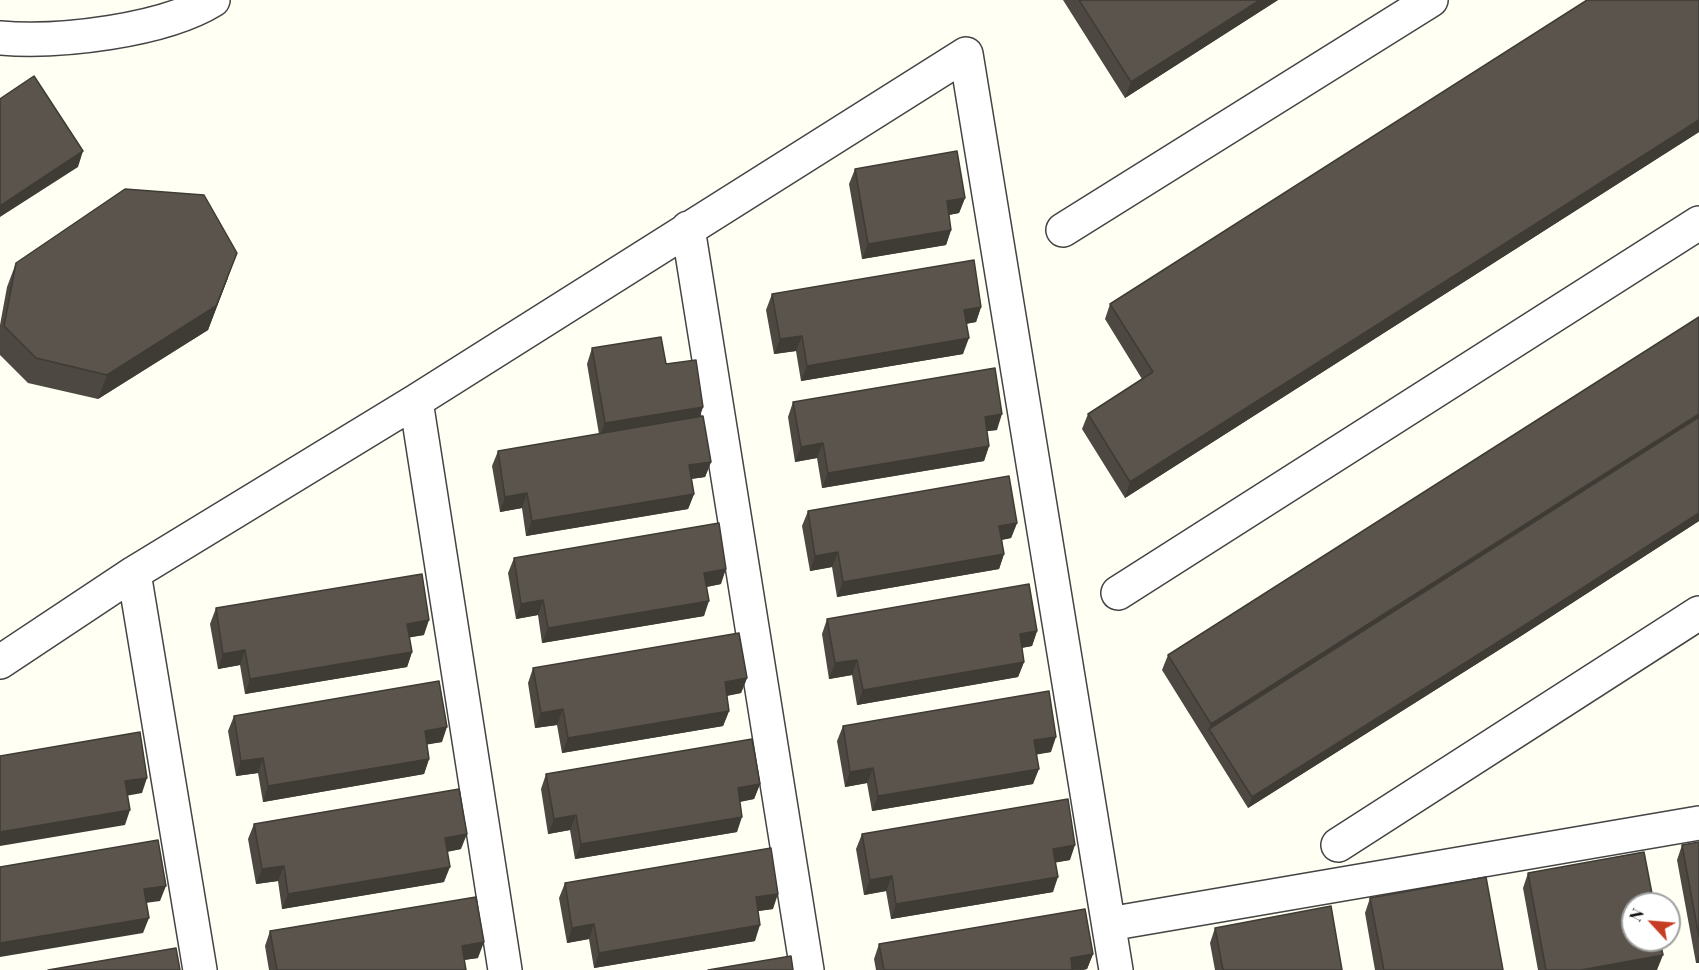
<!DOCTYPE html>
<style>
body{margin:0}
#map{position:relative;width:1699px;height:970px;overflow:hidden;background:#fffff4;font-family:"Playfair Display",serif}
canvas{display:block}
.north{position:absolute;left:1621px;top:892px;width:60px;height:60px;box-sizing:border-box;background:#fff;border:2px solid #a0a0a0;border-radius:50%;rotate:296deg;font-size:16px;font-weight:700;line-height:24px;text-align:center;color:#111}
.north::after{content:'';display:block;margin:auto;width:21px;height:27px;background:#c63d23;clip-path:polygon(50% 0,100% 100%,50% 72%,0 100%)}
</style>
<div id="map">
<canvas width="1699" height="970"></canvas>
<div class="north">N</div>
</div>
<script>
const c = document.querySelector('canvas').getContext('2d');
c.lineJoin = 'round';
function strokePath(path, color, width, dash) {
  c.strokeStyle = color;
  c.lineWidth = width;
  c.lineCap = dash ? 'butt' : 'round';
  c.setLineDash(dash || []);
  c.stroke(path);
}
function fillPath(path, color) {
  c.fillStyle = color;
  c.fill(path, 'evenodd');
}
const street = new Path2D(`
 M0,38C59,43 163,31 213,0
 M688,228L807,970
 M1063,230L1431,0
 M416,401L505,970
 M134,573L200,970
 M1118,593L1699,223
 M0,662L134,573L416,401L966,54L1116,970
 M1338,845L1699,613
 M1109,924L1699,823`);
strokePath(street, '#444', 36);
strokePath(street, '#fff', 33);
fillPath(new Path2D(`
 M1063,0H1278L1125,98Z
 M1699,0V132L1125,498L1082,429L1088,414L1142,379L1105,319L1110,304Z
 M855,169L965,198L959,213L949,215L951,230L946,245L862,259L849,184Z
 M16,263L228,278L208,330L98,399L28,383L0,355V325L7,287Z
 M772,294L981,307L976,322L966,324L963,354L801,381L796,351L774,354L766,310Z
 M1699,317V521L1521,636L1248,808L1162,670L1168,655Z
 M592,348L666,364L703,407L699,417L711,462L705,477L691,479L694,494L688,509L526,536L522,508L500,512L492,466L498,451L599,434L587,364Z
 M793,402L997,430L987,431L989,446L984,461L822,488L817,458L795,462L788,417Z
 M808,511L1017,523L1011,538L1002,540L1004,554L999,569L837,597L832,567L810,571L802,526Z
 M514,558L721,584L707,587L704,616L542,643L538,615L516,619L508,573Z
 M216,608L424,635L409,637L412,652L407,667L245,694L240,665L218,669L210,624Z
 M827,619L1037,631L1032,646L1022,648L1024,662L1018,677L857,705L852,675L829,679L822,634Z
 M533,668L747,678L741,693L727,696L729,711L723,726L562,753L557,725L535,728L528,683Z
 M234,716L442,742L427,744L429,759L424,774L263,802L258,773L236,776L228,731Z
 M843,726L1051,752L1036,754L1033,784L872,811L867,783L845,787L837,741Z
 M546,774L760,784L754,799L740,802L737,832L575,859L570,830L548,834L541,789Z
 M254,824L461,849L447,852L444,882L282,909L278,881L256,884L248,839Z
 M862,834L1070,860L1056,862L1053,892L891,919L886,891L864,895L856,849Z
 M1699,842V963H1696L1677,860L1682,845Z
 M1528,873L1657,970H1538L1523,888Z
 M565,883L773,909L758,911L755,941L594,968L589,939L567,943L559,898Z
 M1370,898L1503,970H1375L1365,913Z
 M1215,928L1342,970H1215L1210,943Z
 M270,931L478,958L464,960L466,970H269L265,946Z
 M879,944L1093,954L1087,969L1084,970H876L874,959Z`), '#4d4841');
fillPath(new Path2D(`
 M1260,0H1278L1125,98L1131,82Z
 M1699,120V132L1125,498L1130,482Z
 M83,151L78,167L0,217V206Z
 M965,198L959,213L942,216L947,201Z
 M951,230L946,245L862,259L868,244Z
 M237,253L208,330L98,399L107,375Z
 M981,307L976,322L958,325L964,310Z
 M802,336L796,351L774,354L780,339Z
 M969,338L963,354L801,381L807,366Z
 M703,407L698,422L599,438L605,423Z
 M1002,414L997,430L979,432L985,417Z
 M1699,414V425L1209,729L1211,724Z
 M823,443L817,458L795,462L801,447Z
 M989,446L984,461L822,488L828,473Z
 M711,462L705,477L683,480L689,465Z
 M527,493L522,508L500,512L505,497Z
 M694,494L688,509L526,536L532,521Z
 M1699,513V521L1521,636L1248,808L1252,797Z
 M1017,523L1011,538L994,541L999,526Z
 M838,552L832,567L810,571L815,556Z
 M1004,554L999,569L837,597L843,582Z
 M726,569L721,584L699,588L704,573Z
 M543,600L538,615L516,619L521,604Z
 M709,601L704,616L542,643L548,628Z
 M429,620L424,635L401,639L407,624Z
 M1037,631L1032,646L1014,649L1020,634Z
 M245,650L240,665L218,669L223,654Z
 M412,652L407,667L245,694L250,679Z
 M857,660L852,675L829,679L835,663Z
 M1024,662L1018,677L857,705L863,690Z
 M747,678L741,693L719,697L725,682Z
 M563,709L557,725L535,728L541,713Z
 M729,711L723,726L562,753L568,738Z
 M447,727L442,742L419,746L425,731Z
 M1056,737L1051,752L1029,756L1034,740Z
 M263,758L258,773L236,776L241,761Z
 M429,759L424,774L263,802L268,786Z
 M873,768L867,783L845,787L850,772Z
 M1039,769L1033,784L872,811L878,796Z
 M147,778L142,793L120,797L125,781Z
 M760,784L754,799L732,803L738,788Z
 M130,810L125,825L0,846V832Z
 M576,815L570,830L548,834L554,819Z
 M742,817L737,832L575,859L581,844Z
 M467,834L461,849L439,853L445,838Z
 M1075,845L1070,860L1048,864L1053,849Z
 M284,866L278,881L256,884L262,869Z
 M450,867L444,882L282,909L288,894Z
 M892,876L886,891L864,895L870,880Z
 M1058,877L1053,892L891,919L896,904Z
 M166,886L160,901L138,904L144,889Z
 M778,894L773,909L751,912L756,897Z
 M149,918L143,933L0,957V943Z
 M594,924L589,939L567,943L572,928Z
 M760,925L755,941L594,968L599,953Z
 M484,942L478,958L456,961L462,946Z
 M1093,954L1087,969L1066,970L1071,958Z
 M1699,954V963H1696Z
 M1663,955L1657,970H1581Z`), '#3f3b35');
const building = new Path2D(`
 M1079,0H1260L1131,82Z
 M1587,0H1699V120L1130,482L1088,414L1153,372L1110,304Z
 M34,76L83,151L0,206V99Z
 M957,151L965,198L947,201L951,230L868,244L855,169Z
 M125,189L204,195L237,253L216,306L107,375L36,358L4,326L16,263Z
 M974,260L981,307L964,310L969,338L807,366L802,336L780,339L772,294Z
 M1699,317V414L1211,724L1168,655Z
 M661,337L666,364L696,360L703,407L605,423L592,348Z
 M995,368L1002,414L985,417L989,446L828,473L823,443L801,447L793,402Z
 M703,416L711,462L689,465L694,494L532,521L527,493L505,497L498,451Z
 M1699,417V513L1525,625L1252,797L1209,729Z
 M1009,476L1017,523L999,526L1004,554L843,582L838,552L815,556L808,511Z
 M719,523L726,569L704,573L709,601L548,628L543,600L521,604L514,558Z
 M422,574L429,620L407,624L412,652L250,679L245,650L223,654L216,608Z
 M1029,584L1037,631L1020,634L1024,662L863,690L857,660L835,663L827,619Z
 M739,633L747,678L725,682L729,711L568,738L563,709L541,713L533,668Z
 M439,681L447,727L425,731L429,759L268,786L263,758L241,761L234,716Z
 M1049,691L1056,737L1034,740L1039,769L878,796L873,768L850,772L843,726Z
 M140,732L147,778L125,781L130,810L0,832V756Z
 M752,739L760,784L738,788L742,817L581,844L576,815L554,819L546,774Z
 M459,789L467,834L445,838L450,867L288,894L284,866L262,869L254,824Z
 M1068,799L1075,845L1053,849L1058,877L896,904L892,876L870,880L862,834Z
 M158,840L166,886L144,889L149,918L0,943V867Z
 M1699,842V937L1682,845Z
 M771,848L778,894L756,897L760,925L599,953L594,924L572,928L565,883Z
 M1644,852L1654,904H1633V940H1660L1663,955L1581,970H1546L1528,873Z
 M1486,877L1503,970H1384L1370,898Z
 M476,897L484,942L462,946L466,970H277L270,931Z
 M1331,906L1342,970H1223L1215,928Z
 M1085,909L1093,954L1071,958L1072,970H884L879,944Z
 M176,948L180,970H48Z
 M791,956L793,970H708Z`);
fillPath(building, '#5a544c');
strokePath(building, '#3f3b35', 1.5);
</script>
